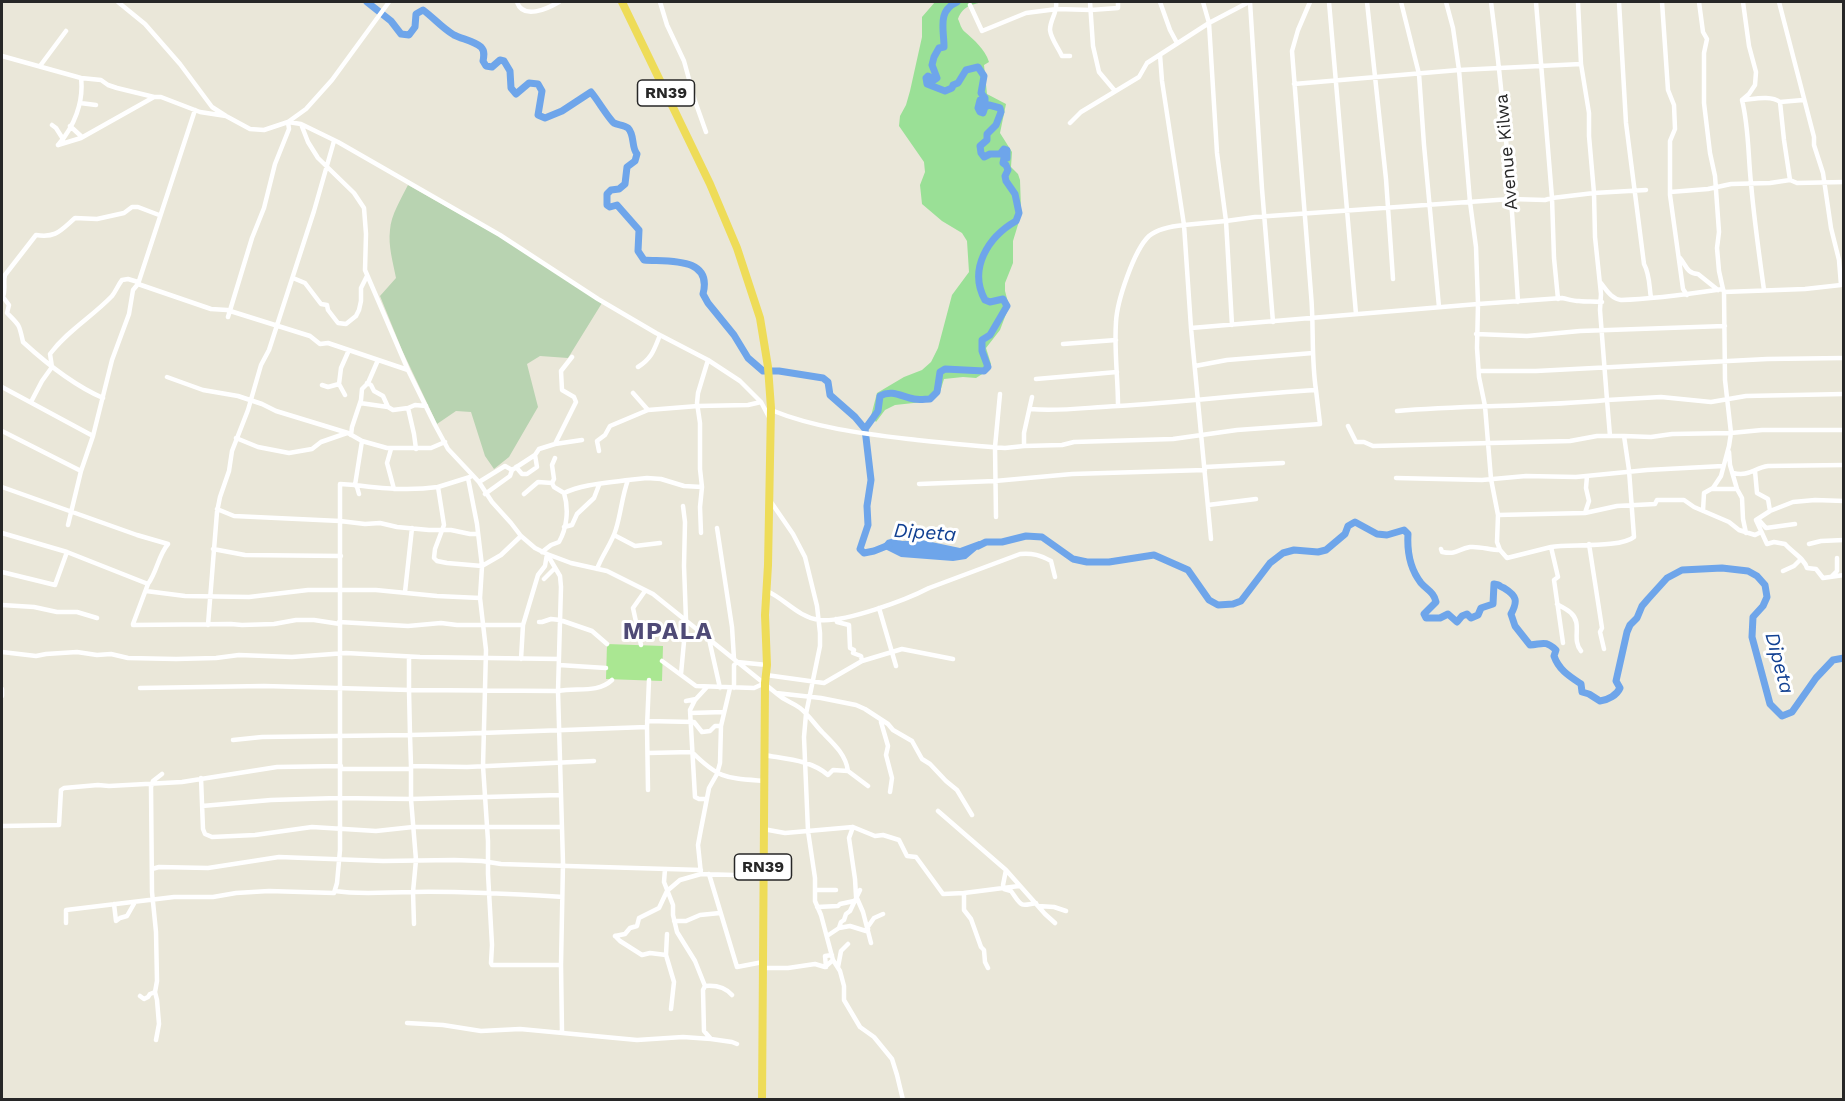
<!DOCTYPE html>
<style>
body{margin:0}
#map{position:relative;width:1845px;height:1101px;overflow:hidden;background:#eae7d9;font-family:"Work Sans",sans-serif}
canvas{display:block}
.frame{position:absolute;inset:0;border:3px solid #272727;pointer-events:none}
</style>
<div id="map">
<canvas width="1845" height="1101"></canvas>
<div class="frame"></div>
</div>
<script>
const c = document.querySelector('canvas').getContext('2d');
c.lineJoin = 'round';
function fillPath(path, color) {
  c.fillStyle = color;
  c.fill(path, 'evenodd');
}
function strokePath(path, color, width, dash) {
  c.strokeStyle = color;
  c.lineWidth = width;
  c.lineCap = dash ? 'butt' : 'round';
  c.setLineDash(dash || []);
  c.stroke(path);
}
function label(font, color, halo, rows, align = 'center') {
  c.font = font + ' "Work Sans",sans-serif';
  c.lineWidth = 6;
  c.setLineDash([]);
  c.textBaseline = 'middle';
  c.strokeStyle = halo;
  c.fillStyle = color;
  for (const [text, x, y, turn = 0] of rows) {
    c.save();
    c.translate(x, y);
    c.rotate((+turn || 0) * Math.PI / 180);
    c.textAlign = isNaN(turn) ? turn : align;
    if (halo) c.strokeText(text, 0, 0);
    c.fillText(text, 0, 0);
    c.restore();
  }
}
fillPath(new Path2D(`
 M935,2H988C975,3 963,5 958,19C960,23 961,29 965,32C974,40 985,49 989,62L984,65L987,94L1006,104L1000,133L1012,152L1011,167L1018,174L1020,180L1021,208L1020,218L1013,241V263L1005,283V291L1009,306L1000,330L986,348L991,364L990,369L976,378L963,377L944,379L940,392L932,401L895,405L885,410L876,422L871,416L877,393L904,377L922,370L931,362L938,348L952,295L969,272L967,241L962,233L942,221L922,204L920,185L925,172L924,162L899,126L900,116L906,105L910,91L922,37V17Z`), '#9ae096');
fillPath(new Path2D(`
 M408,185L500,237L602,303L568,358L540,356L527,364L538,407L509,457L494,469L485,456L471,412L456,411L437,424L402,350L380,296L396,278C393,262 388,246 390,230C391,215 401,199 408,185Z`), '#b8d3b1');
fillPath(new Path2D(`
 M607,644L663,646L662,681L606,679Z`), '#aae792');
fillPath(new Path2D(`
 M894,538L902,541L922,540L960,548L979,541L986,542L966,559L953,561L901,557L881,547L887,540Z`), '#6ea5ea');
strokePath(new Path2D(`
 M367,2L391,21L401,34L409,35L415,27L416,14L423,10C434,18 442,28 454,35C462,39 474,41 481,47C485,51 484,56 483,61L486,66L492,67L500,60L504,61L510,71L511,88L516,94L529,83L538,84L542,91L538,115L545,118L562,111L591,92C597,99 609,119 614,123C618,125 624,125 628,128C635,135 631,147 637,154L635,161L627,167L625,184L619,189L611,190L607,194V205L610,207L617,205L639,230L638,251L644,260C667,262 713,256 703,294L708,303L734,335L748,358L763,371H779L823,378L828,382L830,395L855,417L865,429
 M889,545L874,551L864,553L860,549L868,525L867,506L871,480L865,429L878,411L880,396C892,389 902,397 914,399C920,400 925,399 930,399L937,392L940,372L945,369L984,371L988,367L982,351V340L990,335L1007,306L1003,299L990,302L985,300C968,269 988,237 1016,221L1019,213L1015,194L1006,181L1005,176L1008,170L1006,165L1003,163L1004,158H1007V150L1004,149L1000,154H990L984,157L981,153L980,146L987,140V134L996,125L1001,112L1000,108L989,105L985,107L983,113L980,112L978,108L980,100L985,101V98L981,93L984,76L978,67L966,70L958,83L953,85L952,88L945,91L927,84L926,78L928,76L934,80L937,78L932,65L934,57L939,48L944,47C944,29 937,11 957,2
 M978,546L986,542H1002L1026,536L1042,537L1073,559L1087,562H1109L1154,555L1188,570L1209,600L1218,605L1233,604L1241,601L1270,563L1283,553L1294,550L1318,552L1326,550L1345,534L1348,526L1355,522L1377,534L1387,535L1404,530L1408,534C1407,551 1410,569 1421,583C1427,590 1434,592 1436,602L1424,614L1426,618H1440L1448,614L1457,622L1462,616L1467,614L1471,618L1478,615L1481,608L1493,604L1494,584C1504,586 1495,584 1504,588C1517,596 1518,601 1511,614L1515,626L1530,645C1543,644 1545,640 1556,650L1554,656C1559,670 1569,676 1581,684L1582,692L1589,694L1600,701C1608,700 1617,695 1620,688L1616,681L1627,632L1630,625L1637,618L1642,606L1648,599L1667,578L1682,570L1722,568L1748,571L1757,576L1765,585L1767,597L1763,606L1753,617L1752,637L1770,704L1782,716L1792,712L1816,678L1833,660L1844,658`), '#6ea5ea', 7);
strokePath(new Path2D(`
 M118,2L145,24L180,64L212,107L226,116L250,129L264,130L288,122L306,109L332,80L389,2
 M517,2C523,20 547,9 559,2
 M660,2L667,25L684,61L695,101L706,132
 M1056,2C1058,12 1050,19 1050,30C1051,39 1058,47 1062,56H1070
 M1090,2L1093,46L1099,72L1115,91
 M1160,2L1170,30L1177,43
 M1203,2L1209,23L1217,153L1226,221L1255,217L1511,199L1545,200L1552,198L1594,193L1646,190
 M1250,2L1262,189L1273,322
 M1329,2L1356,314
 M1367,2L1386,179L1393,279
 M1401,2L1419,74L1424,145L1439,307
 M1446,2L1453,28L1459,70L1470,202L1476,247L1478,304L1562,298C1568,299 1573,301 1579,301C1587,302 1594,301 1602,302
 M1491,2C1504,101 1512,202 1518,302
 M1536,2L1552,198L1554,258L1558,299
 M1578,2L1581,64L1589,113V136L1594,193L1595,237L1601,294L1600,310L1607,400L1661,397L1711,402L1746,396L1844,394
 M1619,2L1626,123L1644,264C1650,275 1649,286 1651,298
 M1662,2L1668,90L1674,105L1675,129L1670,141V195L1683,289L1687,295
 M1699,2L1703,32L1707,39L1704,53V103L1710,153L1715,176L1719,232L1717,248L1719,271L1723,289
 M1743,2L1749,46L1756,72L1755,85L1749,94L1742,100C1749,128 1748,156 1751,183C1754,219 1759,254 1764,290
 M970,5L982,31L1026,13L1057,9L1091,10L1118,8V2
 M2,56L81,78L101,80L108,85L117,88L154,97H161L200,112L226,116
 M40,66L66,31
 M1294,84L1459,70L1581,64
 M1742,100C1754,99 1771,95 1780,102
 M80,103L96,105
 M1070,123L1081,112L1139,77L1147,63L1209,23L1249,2
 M301,124L308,142L318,158L354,193L364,208L366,234L365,270L408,370L435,425L448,449L479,482L492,502L511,523L521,536L535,548L547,554L571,563L607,571L653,594L776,693L821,698L856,705L865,709L888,724L893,730L912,741L922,759L930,764L946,781L957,790L972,815
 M52,125L56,128L63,139
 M70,126L82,137
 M58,145L81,138L154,97
 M58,145C74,127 84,102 81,78
 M1790,180L1784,140L1780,102L1803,100
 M1670,192L1708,189L1731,184L1770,183L1790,180L1797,183L1844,182
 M1680,258C1686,265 1687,274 1698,274L1718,290
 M293,278L305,283L321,304L327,305L328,310L338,323L346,324L356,316L359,310L361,301V288L367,276
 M1600,282C1606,289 1611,299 1621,300C1656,299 1689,294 1723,289L1724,292L1805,289L1841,285L1839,260L1831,228L1823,173L1814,145V137L1779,2
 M138,284L211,309L227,310L310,336L320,344L328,343L408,370
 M228,317L252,238L264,208L275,164L289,129L288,122L301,124L338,142L500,235L598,299L656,333L708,360L740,381L761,402L770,419
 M1191,328L1478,304L1477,348L1479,377L1485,406L1491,479L1498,515L1497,542L1500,550L1507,558L1551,547L1558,577L1554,580L1563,643
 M1476,334L1527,336L1580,331L1725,326
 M1063,344L1116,340
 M1195,366L1227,360L1313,353
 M638,367C652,358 654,350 660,335
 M1479,371H1536L1767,359L1844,358
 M167,377L203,390L238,396L262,404L276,411L348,433L362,441L387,448H431L445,442
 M1036,379L1117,372
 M367,383L371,385L374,391L383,396L388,407L393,410L408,408
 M339,384L341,368L349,350
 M322,385L328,387L339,384L345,395
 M2,387L93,436
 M633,393L648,410L698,406L748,405L761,402
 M103,398C73,385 47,364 23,342C19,324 20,326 7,313L9,305L3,297C6,289 3,283 5,275L36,235C56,238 60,231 75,218L97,219L124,213L132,207H138L159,215
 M31,402L42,381L52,367L50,354C67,331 92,317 112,296C116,291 118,285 122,280L128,279L138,282
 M360,403L388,407
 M1118,406C1118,378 1114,350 1116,322C1117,301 1134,250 1149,236C1159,228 1173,226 1184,225L1162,81L1160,55
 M1030,409C1059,412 1089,407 1118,406C1184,402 1250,394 1316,390C1311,358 1314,326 1311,294C1305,213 1299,132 1292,51L1298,30L1310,2
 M771,410C818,429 867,434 917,440C946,443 975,446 1005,448L1024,446V433L1032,397
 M1397,411C1467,405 1537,407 1607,400L1610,436
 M1348,426L1356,442H1364L1373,446L1570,441L1597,436H1624L1629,470L1634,537C1621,548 1570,544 1551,547
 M2,431L81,471
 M351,435L352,427L361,400L362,389L368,383L378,360
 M1624,436L1651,437L1672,434L1731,433L1725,380L1724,292
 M236,438L258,447L289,453L312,449L321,442L347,433
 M555,444L576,402L574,397L562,390L561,371L572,357
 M1024,446L1062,445L1074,442L1173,439L1237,430L1320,424L1316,390
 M391,449L387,463L394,489
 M416,449L414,434L408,408L415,405L426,406
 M599,451L597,441L605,435L610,426L648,410
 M1729,452L1730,465L1737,489L1742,498L1743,519L1746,533
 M555,458L552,465L554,479L552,483L554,487L564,493
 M516,467L522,474H527L537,467L535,455
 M1205,467L1283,463
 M1755,471L1757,493L1768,499L1770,511L1756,520L1767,544L1774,542L1785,544C1792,552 1804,558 1807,568L1816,569L1823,578L1844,575
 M1733,473C1749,477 1754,468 1768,466L1844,465
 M470,477L438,487L444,525L435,549L434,558L437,561L447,563L482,566L501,555L521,536
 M468,478L477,524L482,566L480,598L486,650L483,766L488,841V874L492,945L491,963L492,965H561L562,1032
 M1396,478L1482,480L1526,476L1576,477L1647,470L1723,466
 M479,482L505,466L512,470L535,455L539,449L555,444L582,440
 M919,484L995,481L1072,474L1205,470
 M2,487L137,535L168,544C158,556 157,572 148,584
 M1713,489H1737
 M359,494L357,487L355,485C383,489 410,491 438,487
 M485,494L510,476L512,470
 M524,494L538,482L552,483
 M771,502L793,534L805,557L817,606L820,633V646L806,714L804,737L808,831L815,878V901L821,915L833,960L840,971L844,986V1000L860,1027L874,1037L892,1059L897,1075L903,1100
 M1208,505L1256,499
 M217,509L234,516L340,521L365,524L380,523L397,527L429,530H451L470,534H478
 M1703,511L1704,493L1713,488L1721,476L1729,446L1731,433L1762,430H1844
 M1770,511L1793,502L1815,500L1844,501
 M1585,513L1589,501L1586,488L1587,476
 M1498,515L1585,513L1617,506L1655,504L1657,500H1684L1694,507L1729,522L1739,530L1755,535L1761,532
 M996,517L995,447L1000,394
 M1758,519L1766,528L1795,524
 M68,525L81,471L93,436L112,360L129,314L133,290L138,284L195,110
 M564,527L572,525L577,514L594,498L599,485
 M717,528L732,627L734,659
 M2,533L67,552L148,584L133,624
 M701,533L700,507L702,487L700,469V423L697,403L698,393L708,360
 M614,535L635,546L660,543
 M1211,539L1191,328L1184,225L1226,221L1232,325
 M1589,544L1602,628L1600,632L1604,649
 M1809,544L1821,541L1844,540
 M213,549L245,555L341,556
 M1441,549L1442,552C1459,555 1457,549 1470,547C1480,546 1490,550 1500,550
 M542,552L551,545L559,542C567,528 569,509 564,493C583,484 607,483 628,480
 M547,554L560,576L561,587L558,691L563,863L561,965
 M597,569C602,555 612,543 616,529C621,513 622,496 628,480L647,478L661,479L684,486L702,487
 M1783,571L1794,566L1801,559
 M2,572L55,585L67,552
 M1832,576L1837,571V558
 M544,579L555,568
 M146,591L185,596L249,597L308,590H376L437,596L480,598
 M767,591C785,599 798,617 819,620C844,623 906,600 929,588L1020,554C1033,553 1040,555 1051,561L1055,577
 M405,592L412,528
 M1557,604C1561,607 1567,609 1571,613C1583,624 1571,639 1581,651
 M2,605L34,607L57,612H77L97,618
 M879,608L896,666
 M836,619L837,622L849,625L850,648L854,650L853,653L861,656L862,661
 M339,622L408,626L441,623L457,625H523
 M539,622H542L551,619L560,620L592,631L607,644
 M133,625L231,624L242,625L274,624L296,620H314L340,624
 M208,625L217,512L220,497L229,471L232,451L248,410L261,365L269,350L314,211L334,141
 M709,639L720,688
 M641,645L633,608L645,591
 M2,652L36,656L46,654L77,652L97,655L111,654L128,658L176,659L216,658L239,655L292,657L346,653L420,657L559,659
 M521,659L523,625L538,575L545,566L547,554
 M662,661L696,686L754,688L765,683
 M559,665L606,668
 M681,674L686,620L684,566L685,522L683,506
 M766,675L824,683L862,661L902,649L953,659
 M707,687L695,700L690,710L695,797L699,799H707
 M140,688L264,686L409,690V657
 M734,688V665L737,662L767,665
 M2,689V696
 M776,693C786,702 792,702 800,708C809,715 815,725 823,733C834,744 846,755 848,771
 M686,701L696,699
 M690,713L724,712
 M647,721L694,722L702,732L710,731L715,726H721
 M881,722L888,746L886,755L892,778L890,792
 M233,740L262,737L410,735L409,690L558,691C576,687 597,694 612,680
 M648,753L692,752C719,779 726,778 764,781
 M764,755C786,759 811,760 828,775L833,770L848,771L868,786
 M411,766L410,735L454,734L647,727
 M340,769H411
 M201,778L203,829L205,834L212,837L255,835L312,827L376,831L413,827H561
 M648,790L647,727L649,680
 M202,806L271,800L338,798L411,799L560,795
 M938,811L1006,870L1045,914L1055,923
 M2,826L59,825L61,790L64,788L98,785L109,786L182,782L277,767L341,766
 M853,827L849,838L855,879L856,896L863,912L871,943
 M763,829L785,833L853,827L875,836L883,835L899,840L907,856L916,857L943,894L964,893V910L971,919L981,947L984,950L985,962L988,968
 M152,869L159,867L208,868L279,857L383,861L454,860L482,861L501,864L701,870
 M665,869L664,882L673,905V915L677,932L695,961L705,986L703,990L704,1031L711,1039L732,1042L737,1044
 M1006,870L1003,885L1004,889L1011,891C1021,905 1019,907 1036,903
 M701,874L698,845L701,829L709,788L717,774L720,763L721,726L730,688
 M709,874L737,967L763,962
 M816,890H836
 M335,891C360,895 387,892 413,892C463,891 512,894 562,897
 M964,893L1019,886
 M114,904L116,921L120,918L127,916L135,902
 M1038,906L1054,907L1066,911
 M817,907L838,906L840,904L854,901
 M674,921H686L700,915L720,913
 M66,923V910L174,897H213L236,893L269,891L334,893L337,883L340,850V484L355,485L362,441
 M414,924L413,892L416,860L411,799V766L467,767L594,761
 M839,928L850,926L866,931L868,929
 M867,928L874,918L883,914
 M667,934L666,955L674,982L671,1009
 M615,936L625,934L630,928L637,926L639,918L659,908L667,891L680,880L701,874L734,875L764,863
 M615,936L620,941L642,955L650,953L666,955
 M827,936L839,928L841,922L844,920L846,914L850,911L860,890
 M826,967L825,956L832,955
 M838,967L841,951L848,944
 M763,968H788L815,964L825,967L833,960
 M705,986C716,985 725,987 732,995
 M140,996L144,999L148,997L150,994L155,992
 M407,1023L443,1025L481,1031L520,1029L637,1040L683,1037L711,1039
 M156,1040L159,1024L157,1000L155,992L157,981L156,932L152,892L151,787L153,781L162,774`), '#fff', 4.5);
strokePath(new Path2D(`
 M622,2L710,184L737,248L760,318L768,367L771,408L768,565L765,615L767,665L765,683L762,1100`), '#eedc58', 8);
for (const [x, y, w] of [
 [666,93,57],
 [763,867,57]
]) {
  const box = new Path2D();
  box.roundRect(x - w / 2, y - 13, w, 26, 4.5);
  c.fillStyle = '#fff';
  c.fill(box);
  strokePath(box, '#272727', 1.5);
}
label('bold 16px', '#272727', null, [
 ["RN39",666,93],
 ["RN39",763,867]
]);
label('18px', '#272727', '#fff', [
 ["Avenue Kilwa",1507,152,-95]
]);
label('italic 20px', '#114092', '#fff', [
 ["Dipeta",925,533,4],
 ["Dipeta",1779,663,75]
]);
c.letterSpacing = '1.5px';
label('bold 24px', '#4f4a76', '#fff', [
 ["MPALA",668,632]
]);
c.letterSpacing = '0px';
</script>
